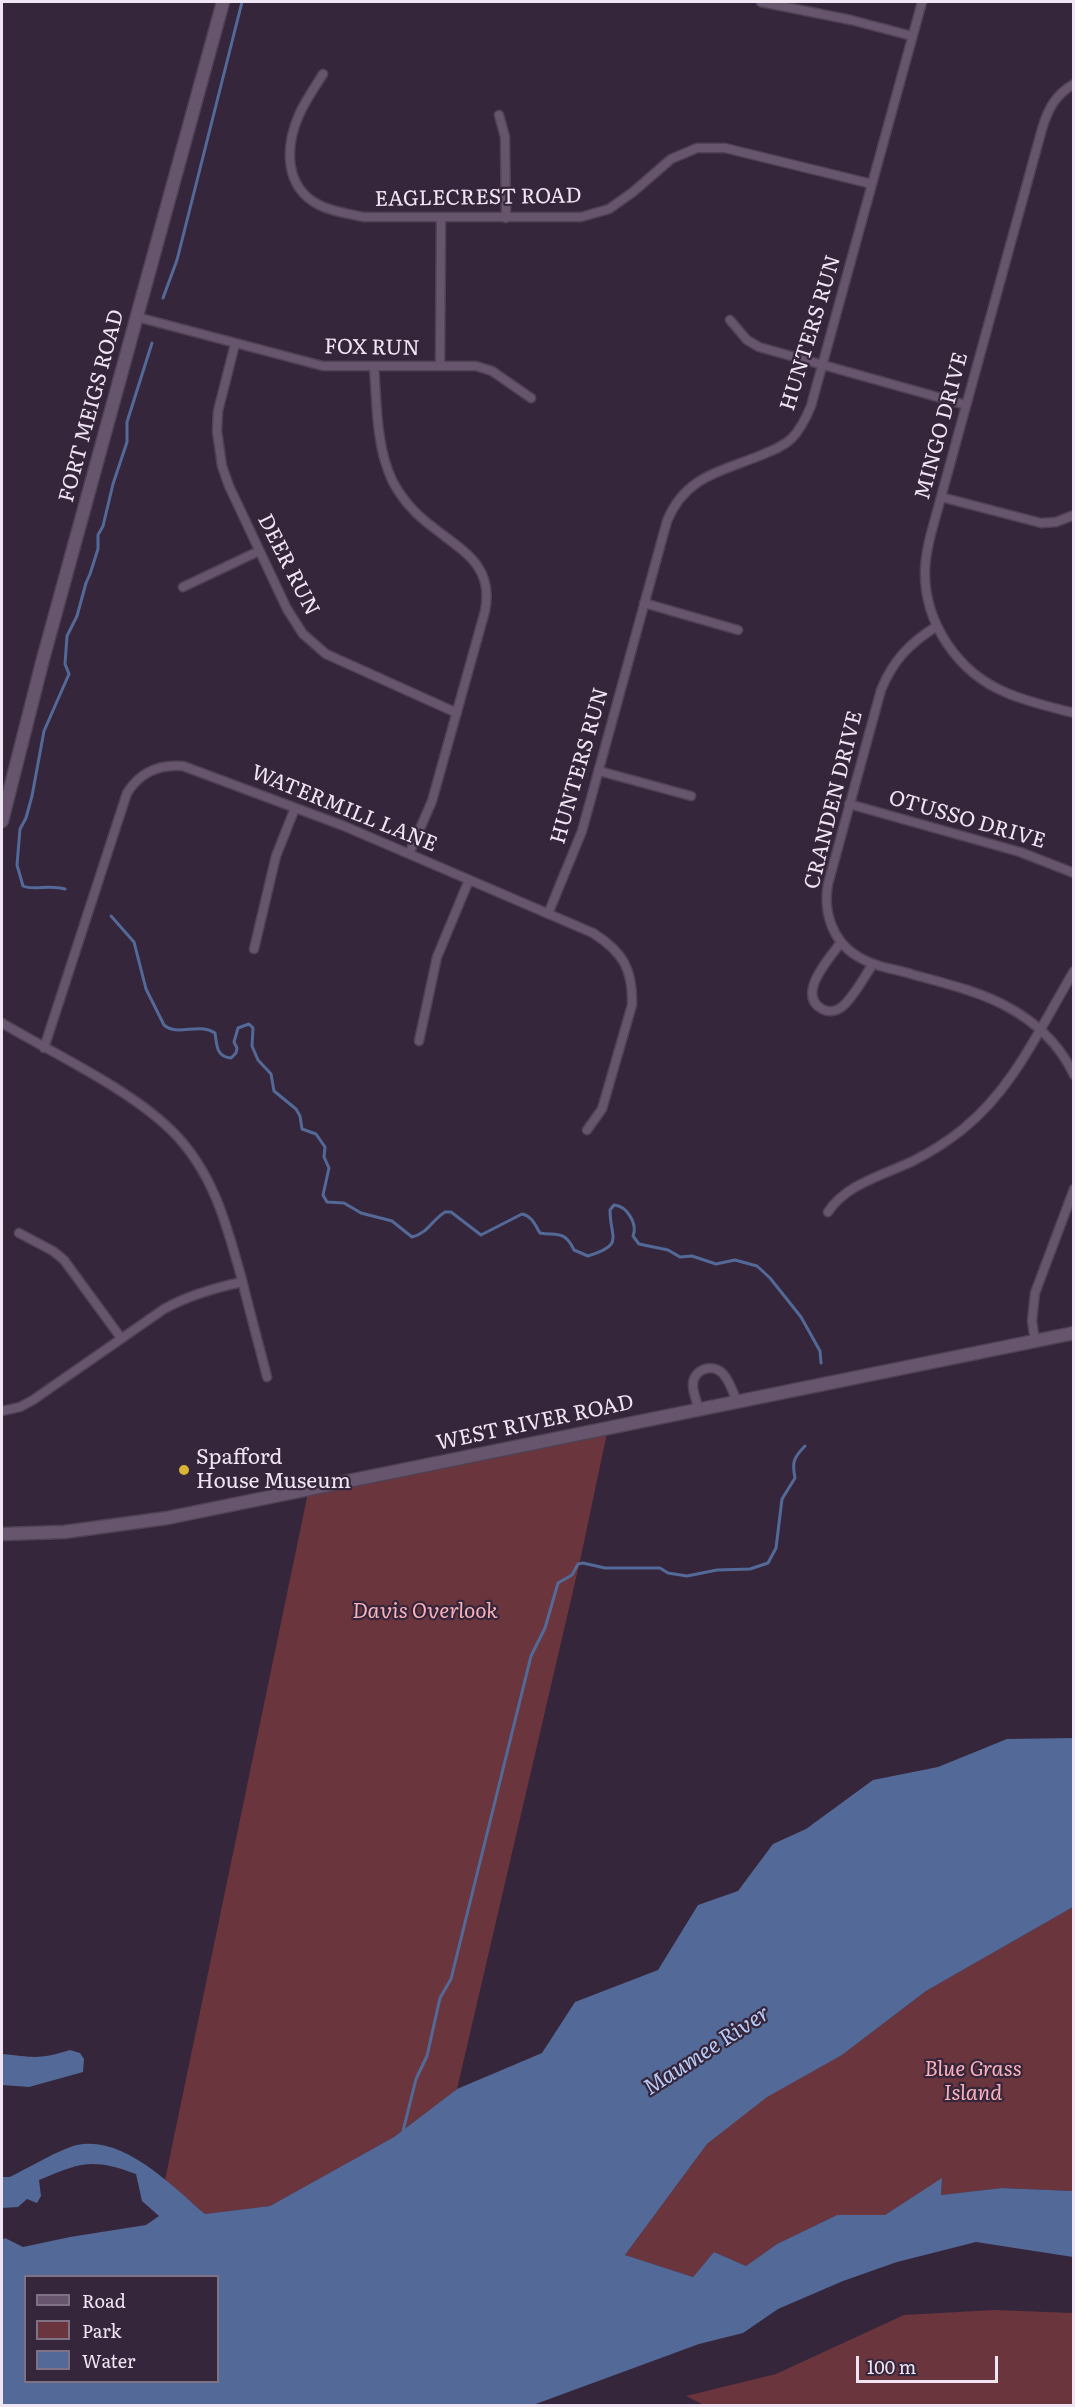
<!DOCTYPE html>
<style>
body{margin:0}
#map{position:relative;width:1075px;height:2407px;overflow:hidden;background:#36263b;font-family:Literata,serif}
canvas{display:block}
.frame{position:absolute;inset:0;border:3px solid #efe5f3;pointer-events:none}
.legend{position:absolute;left:24px;top:2275px;width:195px;height:108px;box-sizing:border-box;background:#36263b;border:2px solid #807285;margin:0;padding:8px 10px;list-style:none;font-size:18px;color:#efe5f3}
.legend li{display:flex;align-items:center;gap:12px;height:30px}
.legend b{width:30px;border:2px solid #807285}
.scale{position:absolute;left:856px;top:2356px;width:142px;height:27px;box-sizing:border-box;border:3px solid #efe5f3;border-top:0;padding-left:8px;font-size:18px;line-height:21px;white-space:nowrap;color:#efe5f3;-webkit-text-stroke:4px #36263b;paint-order:stroke}
</style>
<div id="map">
<canvas width="1075" height="2407"></canvas>
<div class="frame"></div>
<ul class="legend">
<li><b style="height:8px;background:#67556d"></b>Road</li>
<li><b style="height:16px;background:#6b353d"></b>Park</li>
<li><b style="height:16px;background:#536998"></b>Water</li>
</ul>
<div class="scale">100 m</div>
</div>
<script>
const c = document.querySelector('canvas').getContext('2d');
c.lineJoin = 'round';
function fillPath(path, color) {
  c.fillStyle = color;
  c.fill(path, 'evenodd');
}
function strokePath(path, color, width, dash) {
  c.strokeStyle = color;
  c.lineWidth = width;
  c.lineCap = dash ? 'butt' : 'round';
  c.setLineDash(dash || []);
  c.stroke(path);
}
function label(font, color, halo, rows, align = 'center') {
  c.font = font + ' Literata,serif';
  c.lineWidth = 4.5;
  c.setLineDash([]);
  c.textBaseline = 'middle';
  c.strokeStyle = halo;
  c.fillStyle = color;
  for (const [text, x, y, turn = 0] of rows) {
    c.save();
    c.translate(x, y);
    c.rotate((+turn || 0) * Math.PI / 180);
    c.textAlign = isNaN(turn) ? turn : align;
    if (halo) c.strokeText(text, 0, 0);
    c.fillText(text, 0, 0);
    c.restore();
  }
}
fillPath(new Path2D(`
 M608,1428L580,1561L457,2089L394,2137L270,2206L205,2214L165,2180L309,1488Z
 M1073,1907V2191L1002,2188L941,2195L942,2179L885,2215H837L777,2244L746,2266L714,2252L693,2277L625,2255L707,2144L767,2096L842,2055L926,1991Z
 M994,2310L1073,2313V2405L706,2406L686,2396L776,2374L904,2315Z`), '#6b353d');
fillPath(new Path2D(`
 M1073,1738V1907L926,1991L842,2055L767,2097L707,2144L625,2255L693,2277L714,2252L746,2266L777,2244L837,2215H885L942,2178L941,2195L1002,2188L1073,2191V2257L976,2242L897,2262L843,2281L778,2309L743,2333L699,2344L533,2405H2V2240L5,2238L23,2247L70,2237L146,2225L159,2216L142,2201L136,2174C93,2158 81,2162 39,2180L41,2196L37,2203L27,2199L18,2207L2,2208V2177H10C26,2169 62,2148 77,2145C124,2135 173,2187 205,2214L270,2206L394,2137L457,2089L542,2053L575,2002L658,1970L698,1905L738,1891L773,1844L806,1829L873,1780L938,1767L1007,1739ZM26,2276H218V2382H26Z
 M70,2050L80,2053L84,2059L83,2072L29,2087L2,2085V2054C34,2057 38,2060 70,2050Z`), '#536998');
strokePath(new Path2D(`
 M163,298L177,260L242,2
 M65,889C48,884 34,891 23,886L17,865L20,829L26,818L32,796L44,731L69,674L65,664L67,636L77,616L86,583L90,574L98,549V535L103,526L113,484L127,442V422L152,343
 M111,916L134,942L146,989L164,1025C178,1037 198,1022 215,1033C217,1045 216,1057 231,1058L236,1053L237,1048L234,1042L238,1028L249,1024L253,1028L252,1046L258,1060L271,1074L274,1091L296,1109L300,1116L302,1129L316,1134L325,1147L324,1157L329,1168L323,1195L327,1202L344,1203L361,1213L392,1221L412,1237C428,1233 432,1220 445,1212H451L481,1235L522,1214C532,1216 535,1225 540,1233C557,1236 565,1230 574,1250L588,1256C625,1245 610,1238 610,1210L614,1205C627,1206 638,1224 633,1236L639,1244L668,1250L680,1257L692,1256L716,1264L735,1260L757,1266L770,1278L801,1317L820,1351L821,1363
 M403,2131L416,2079L427,2056L440,1998L451,1979L531,1656L545,1628L558,1583L572,1575L578,1564L583,1563L605,1568H660L668,1573L687,1576L717,1570L750,1569L768,1563L776,1548L782,1499L795,1478C792,1463 793,1458 805,1446`), '#536998', 3);
const street = new Path2D(`
 M761,2L851,20L912,36
 M323,74C315,87 305,101 299,115C285,147 284,187 319,205C333,212 349,214 364,217H581L609,209L633,192L671,159L697,148H725L872,184
 M1074,84C1055,95 1048,109 1042,129L941,497C935,521 926,545 925,570C924,623 958,673 1007,693C1028,702 1051,707 1074,713
 M499,115L505,137L506,218
 M137,317L323,366H476L492,371L531,398
 M730,320L747,340L759,347L966,405
 M235,344L218,411L217,431L222,466L229,486L287,609L303,634L326,654L457,713
 M440,366L441,218
 M374,367C377,404 376,446 392,480C402,500 416,515 434,528C464,552 494,566 485,611L432,801L409,854
 M941,497L1041,523L1056,522L1074,515
 M183,587L259,551
 M644,603L738,630
 M937,626C910,643 893,660 881,690L828,884C823,911 832,941 857,956C871,965 888,968 904,972C938,982 973,989 1004,1005C1035,1021 1059,1043 1074,1075
 M599,771L691,796
 M849,804L1020,852L1074,873
 M548,914L582,831L667,521C685,477 719,472 759,456C771,451 783,447 792,438C801,429 806,418 811,406L922,2
 M841,942C831,957 795,994 822,1009C829,1013 837,1011 843,1006C855,995 864,977 873,964
 M254,949L276,856L295,808
 M2,1023C54,1054 128,1088 171,1130C213,1171 227,1225 242,1280C250,1313 259,1345 267,1377
 M419,1041L437,957L469,880
 M44,1048L127,793C140,772 159,764 183,766L344,826L593,933C623,952 633,969 632,1005L602,1109L587,1130
 M828,1212C846,1184 884,1175 913,1161C931,1152 948,1141 963,1129C1014,1088 1041,1026 1074,971
 M19,1233L53,1251L64,1260L121,1338
 M1035,1341L1032,1321L1035,1293L1074,1189
 M699,1410C697,1402 693,1393 693,1386C692,1369 714,1362 724,1375C730,1382 733,1393 737,1401
 M2,1411L20,1407L33,1400L164,1309C189,1295 214,1288 242,1282`);
const secondary = new Path2D(`
 M2,821L43,659L223,2
 M2,1534L64,1532L167,1518L1074,1333`);
strokePath(street, '#4f4254', 11);
strokePath(secondary, '#4f4254', 15);
strokePath(street, '#67556d', 8);
strokePath(secondary, '#67556d', 12);
for (const [x, y, r, color] of [
 [184,1470,6,"#d8b434"]
]) {
  const dot = new Path2D();
  dot.arc(x, y, r, 0, 2 * Math.PI);
  c.fillStyle = color;
  c.fill(dot);
  strokePath(dot, '#36263b', 2);
}
label('21px', '#efe5f3', '#36263b', [
 ["EAGLECREST ROAD",478,198,-1],
 ["HUNTERS RUN",811,333,-73],
 ["FOX RUN",372,348,1],
 ["FORT MEIGS ROAD",92,406,-75],
 ["MINGO DRIVE",942,426,-75],
 ["DEER RUN",288,565,63],
 ["HUNTERS RUN",580,766,-74],
 ["CRANDEN DRIVE",834,800,-76],
 ["WATERMILL LANE",344,809,22],
 ["OTUSSO DRIVE",967,820,16],
 ["WEST RIVER ROAD",535,1423,-12]
]);
label('21px', '#efe5f3', '#36263b', [
 ["Spafford",196,1458],
 ["House Museum",196,1482]
], 'left');
label('italic 21px', '#fab1b9', '#36263b', [
 ["Davis Overlook",425,1612],
 ["Blue Grass",973,2070],
 ["Island",973,2094]
]);
label('italic 22px', '#b7ccf8', '#36263b', [
 ["Maumee River",707,2051,-33]
]);
</script>
